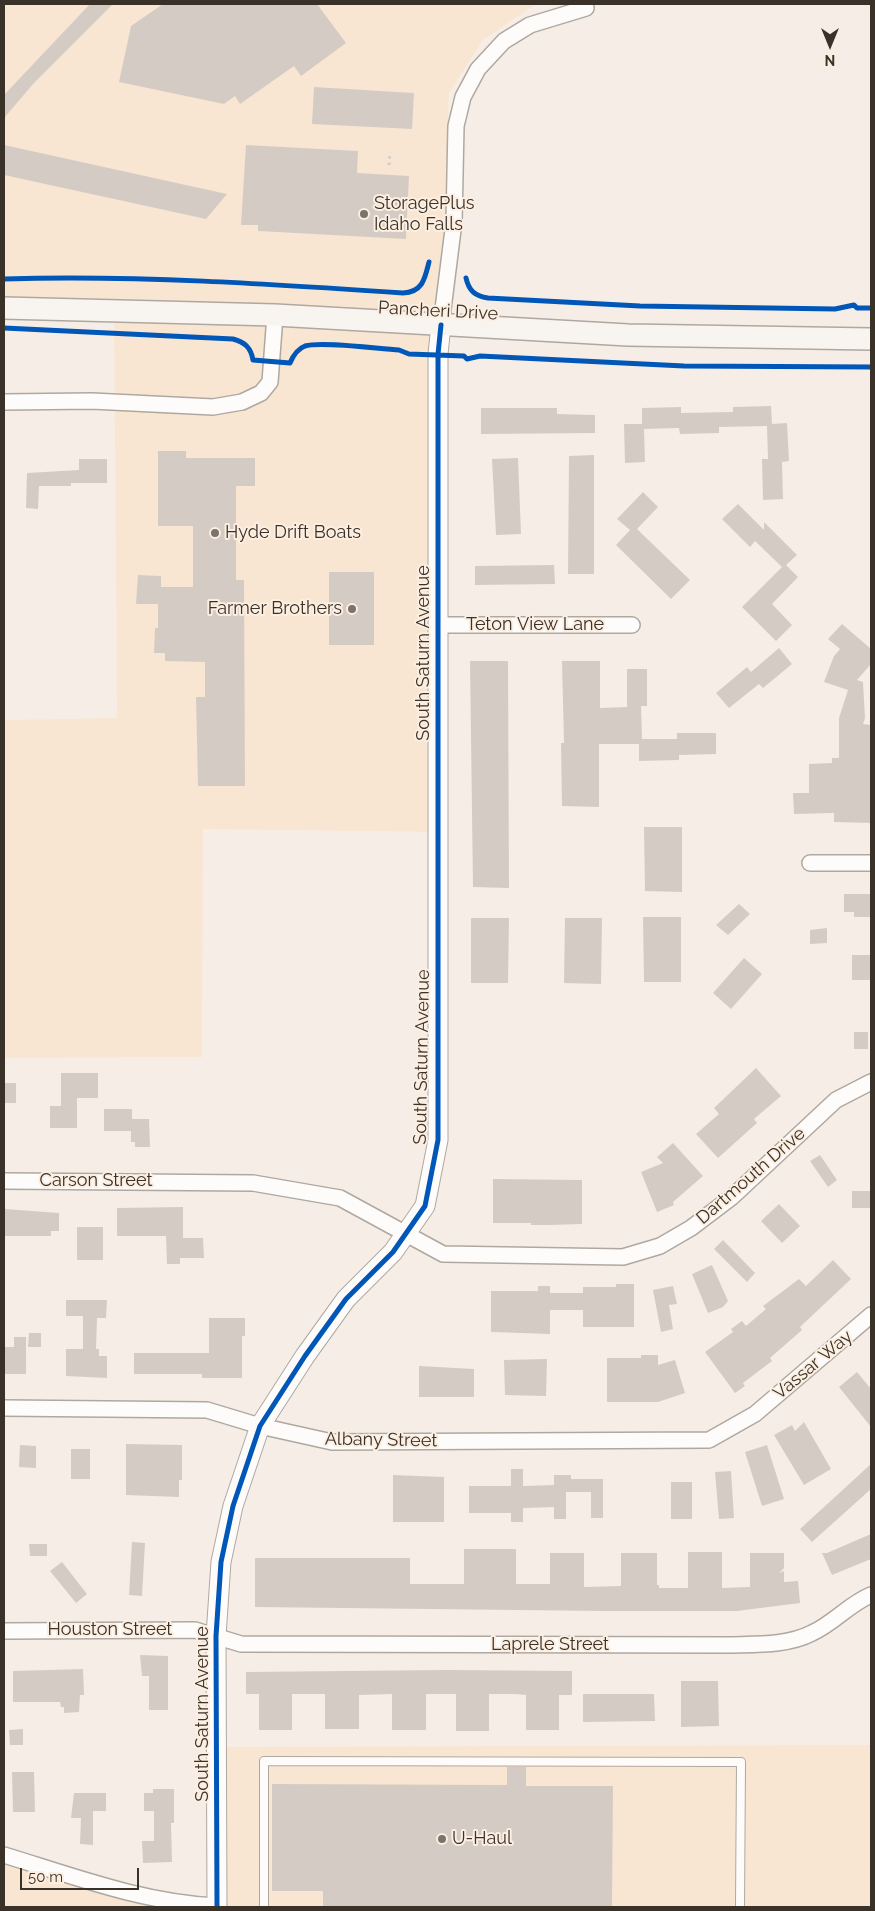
<!DOCTYPE html>
<style>
body{margin:0}
#map{position:relative;width:875px;height:1911px;overflow:hidden;background:#f6eee6;font-family:Raleway,sans-serif}
canvas{display:block}
.frame{position:absolute;inset:0;border:5px solid #3a3128;pointer-events:none}
.north{position:absolute;left:805px;top:20px;width:50px;height:50px;-webkit-text-stroke:4px #fceee0;paint-order:stroke;rotate:180deg;font-size:14px;font-weight:700;line-height:20px;text-align:center;color:#3a3128}
.north::after{content:'';display:block;margin:auto;width:18px;height:22px;background:#3a3128;clip-path:polygon(50% 0,100% 100%,50% 72%,0 100%)}
.scale{position:absolute;left:20px;top:1868px;width:119px;height:22px;box-sizing:border-box;border:2px solid #3a3128;border-top:0;padding-left:6px;font-size:15px;line-height:18px;white-space:nowrap;color:#3a3128;-webkit-text-stroke:4px #fceee0;paint-order:stroke}
</style>
<div id="map">
<canvas width="875" height="1911"></canvas>
<div class="frame"></div>
<div class="north">N</div>
<div class="scale">50 m</div>
</div>
<script>
const c = document.querySelector('canvas').getContext('2d');
c.lineJoin = 'round';
function fillPath(path, color) {
  c.fillStyle = color;
  c.fill(path, 'evenodd');
}
function strokePath(path, color, width, dash) {
  c.strokeStyle = color;
  c.lineWidth = width;
  c.lineCap = dash ? 'butt' : 'round';
  c.setLineDash(dash || []);
  c.stroke(path);
}
function label(font, color, halo, rows, align = 'center') {
  c.font = font + ' Raleway,sans-serif';
  c.lineWidth = 4;
  c.setLineDash([]);
  c.textBaseline = 'middle';
  c.strokeStyle = halo;
  c.fillStyle = color;
  for (const [text, x, y, turn = 0] of rows) {
    c.save();
    c.translate(x, y);
    c.rotate((+turn || 0) * Math.PI / 180);
    c.textAlign = isNaN(turn) ? turn : align;
    if (halo) c.strokeText(text, 0, 0);
    c.fillText(text, 0, 0);
    c.restore();
  }
}
fillPath(new Path2D(`
 M4,4H536L483,40L449,93L441,325L437,832L203,829L202,1057L4,1058V720L117,718L114,311L4,308Z
 M871,1745V1907H4V1855L216,1906V1747Z`), '#f9e6d2');
fillPath(new Path2D(`
 M90,4H113L34,83L4,118V95Z
 M163,4H317L346,43L301,76L294,66L240,104L235,96L224,104L119,82L131,26Z
 M314,87L414,93L412,129L312,124Z
 M4,145L227,194L206,219L4,175Z
 M246,145L358,151L357,173L409,176L406,239L258,231V225H241Z
 M771,406L772,424L787,423L789,461L782,462L783,499L763,500L762,459H768L767,426L719,427V433L680,434L679,428L644,429L645,462L625,463L624,424H642V408L681,407V413L733,412V407Z
 M481,408H557V414L595,415V433L481,434Z
 M158,451H186V458H255V486H236V580H244L245,786H198L196,697H205V662L165,661V653H154L155,628H158V604H136L138,575L161,576V587H193V526H158Z
 M594,455V574H568L569,456Z
 M518,458L521,534L496,535L492,459Z
 M79,459H107V483H71V486H39L38,509L26,508L27,473L79,470Z
 M643,492L658,507L637,529L690,580L671,599L616,545L630,530L617,519Z
 M738,504L764,530V522L797,555L786,565L798,577L772,604L792,625L776,641L742,607L782,567L755,541L750,547L722,519Z
 M554,565L555,584L475,585V566Z
 M329,572H374V645H329Z
 M842,624L871,649V664L857,680L863,682L865,718L863,724L871,725V823L834,822V813L794,814L793,793H809V764L832,763V758H839V718L848,690L824,682L834,656L840,649L828,639Z
 M779,648L792,664L763,688L759,684L729,708L716,693L747,667L751,672Z
 M470,661H508L509,888L473,887Z
 M562,661H600V708L627,707V669H647V706H641L642,739H677V733H716V754L679,755V760L639,761V744H599V807L562,806L561,743H564Z
 M644,827H682V892L645,891Z
 M844,894H871V917H854V912H844Z
 M739,904L750,914L728,935L716,925Z
 M643,917H681V982H644Z
 M471,918H509L508,983H471Z
 M565,918H602L601,984L564,983Z
 M827,928V943L810,944V930Z
 M852,955H871V980H852Z
 M744,958L762,974L731,1009L713,993Z
 M854,1032H868V1049H854Z
 M756,1068L781,1096L754,1119L757,1123L718,1158L696,1134L719,1114L714,1108Z
 M61,1073H98V1098H77V1128H50V1106H61Z
 M4,1083H16V1103H4Z
 M104,1109H132V1119H149L150,1147H135V1142H131V1131H104Z
 M673,1143L703,1176L673,1202L674,1205L657,1212L641,1172L663,1163L657,1157Z
 M820,1155L837,1180L828,1187L810,1161Z
 M493,1179L582,1180V1224L550,1225H531V1223H493Z
 M852,1191H871V1208H852Z
 M779,1204L800,1226L782,1243L761,1221Z
 M183,1207V1238H203L204,1258H180V1264H167L166,1236H117V1208Z
 M5,1209L59,1213V1231H51V1236H5Z
 M77,1227H103V1260H77Z
 M723,1240L755,1273L747,1282L714,1249Z
 M833,1260L851,1279L800,1327L802,1330L770,1358L772,1361L743,1383L745,1386L735,1393L705,1352L733,1332L731,1329L742,1321L746,1326L766,1309L763,1306L799,1279L806,1286Z
 M712,1265L728,1301L723,1307L708,1313L692,1274Z
 M616,1284H634V1327H583V1310H550V1334L491,1332V1291H538V1286H550V1293H583V1287H616Z
 M673,1286L677,1304L669,1305L673,1329L661,1332L653,1290Z
 M66,1300H107L106,1318H97L96,1349H99V1356H107V1378L66,1376V1349H83V1316H66Z
 M209,1318H245V1336H242V1378H202V1374H134V1353H209Z
 M29,1333H41V1347H28Z
 M14,1337H26V1374H4V1347H14Z
 M641,1355H658V1365L675,1360L685,1393L658,1402H607V1358H641Z
 M547,1359L546,1396L505,1395L504,1360Z
 M419,1366L474,1369V1397H419Z
 M857,1372L871,1389V1427L839,1387Z
 M804,1422L831,1469L804,1485L774,1435L792,1425L795,1431Z
 M126,1444L182,1445V1480H179V1497L126,1495Z
 M20,1445L36,1446V1468L19,1467Z
 M767,1445L784,1499L762,1506L745,1452Z
 M71,1449H90V1479H71Z
 M871,1464V1489L812,1542L800,1529Z
 M511,1469H523V1486L554,1485V1475H571V1479H603V1518H591V1492H566V1519H554V1507L523,1508V1522H511V1513H469V1486H511Z
 M731,1471L734,1518L719,1519L715,1472Z
 M393,1475L444,1477V1522H393Z
 M671,1482H692V1519H671Z
 M871,1534V1559L832,1575L822,1553H827Z
 M132,1542L145,1543L142,1596L129,1595Z
 M29,1544H47V1556H30Z
 M464,1549H516V1584H550V1553H584V1587L621,1586V1553H657V1585H659V1588H688V1552H722V1588L750,1587V1553H784V1568L779,1573L784,1571V1582L798,1581L800,1603L737,1611H604L255,1607V1558H410V1584H464Z
 M62,1562L87,1594L76,1603L50,1571Z
 M140,1655L168,1656V1710H149V1676H142Z
 M83,1669L84,1695H80L79,1712L64,1713V1707H61L60,1702H13V1671Z
 M446,1670L572,1671V1695H559V1730H526V1695L515,1694H489V1731H456V1694H426V1730H392V1694L359,1695V1729H325V1694H292V1730H259V1694H246V1672Z
 M681,1681H718L719,1726L681,1727Z
 M583,1694H654L655,1721L583,1722Z
 M23,1729V1745H10L9,1730Z
 M507,1767H526V1786H613L612,1907H323V1891H272V1784L507,1785Z
 M12,1772H34L35,1812H13Z
 M153,1789H174V1823H171L172,1862L143,1863L142,1841H154V1811H144V1793H153Z
 M74,1793H106V1811H93V1845L80,1844L81,1818H71Z`), '#d4ccc4');
const service = new Path2D(`
 M264,1907V1761L741,1762L740,1907`);
const minor = new Path2D(`
 M441,325L454,222L456,126L463,97L478,69L504,41L530,25L586,8
 M4,402L92,401L213,407L242,402L261,393L270,382L275,315
 M437,625H632
 M810,863H871
 M4,1181L253,1183L340,1198L443,1254L623,1257L660,1246L691,1228L732,1197L836,1100L871,1082
 M4,1408L207,1410L260,1426L332,1442L709,1440L755,1414L871,1315
 M4,1631L195,1630L241,1644L727,1645C755,1644 787,1646 812,1633C834,1623 849,1604 871,1595
 M4,1855C73,1876 144,1903 217,1906`);
const tertiary = new Path2D(`
 M217,1907L216,1636L221,1562L233,1506L260,1426L305,1356L346,1299L393,1252L425,1206L438,1140V354L441,325`);
const secondary = new Path2D(`
 M4,308L275,315L628,335L871,339`);
strokePath(service, '#afa8a0', 10);
strokePath(minor, '#afa8a0', 18);
strokePath(tertiary, '#afa8a0', 21);
strokePath(secondary, '#afa8a0', 24);
strokePath(new Path2D(`
 M389,165L390,152`), '#d1cdca', 3, [2.5, 4]);
strokePath(service, '#fefcfb', 8);
strokePath(minor, '#fefcfb', 15);
strokePath(tertiary, '#fefcfb', 19);
strokePath(secondary, '#f8f4ef', 21);
strokePath(new Path2D(`
 M466,278C469,291 475,296 488,298L640,306L835,309L854,305L857,308H871
 M4,279C137,275 270,284 403,293C423,292 425,278 429,262
 M4,328L233,339C245,342 251,348 253,360L290,363C293,356 297,349 305,346C321,341 379,349 399,350L409,354L464,356L467,359L480,356L684,366L871,367
 M217,1907L216,1636L221,1562L233,1506L260,1426L305,1356L346,1299L393,1252L425,1206L438,1140V354L441,325`), '#0057b8', 5);
for (const [x, y, r, color] of [
 [364,214,5,"#7c736a"],
 [215,533,5,"#7c736a"],
 [352,609,5,"#7c736a"],
 [442,1839,5,"#7c736a"]
]) {
  const dot = new Path2D();
  dot.arc(x, y, r, 0, 2 * Math.PI);
  c.fillStyle = color;
  c.fill(dot);
  strokePath(dot, '#fceee0', 2);
}
label('18px', '#3a3128', '#fceee0', [
 ["StoragePlus",374,204],
 ["Idaho Falls",374,225],
 ["Hyde Drift Boats",225,533],
 ["Farmer Brothers",342,609,"right"],
 ["U-Haul",452,1839]
], 'left');
label('18px', '#3a3128', '#fceee0', [
 ["Pancheri Drive",438,311,3],
 ["Teton View Lane",535,625],
 ["South Saturn Avenue",424,653,-90],
 ["South Saturn Avenue",422,1057,-89],
 ["Dartmouth Drive",751,1176,-41],
 ["Carson Street",96,1181],
 ["Vassar Way",813,1365,-40],
 ["Albany Street",381,1440,1],
 ["Houston Street",110,1630],
 ["Laprele Street",550,1645],
 ["South Saturn Avenue",203,1714,-90]
]);
</script>
